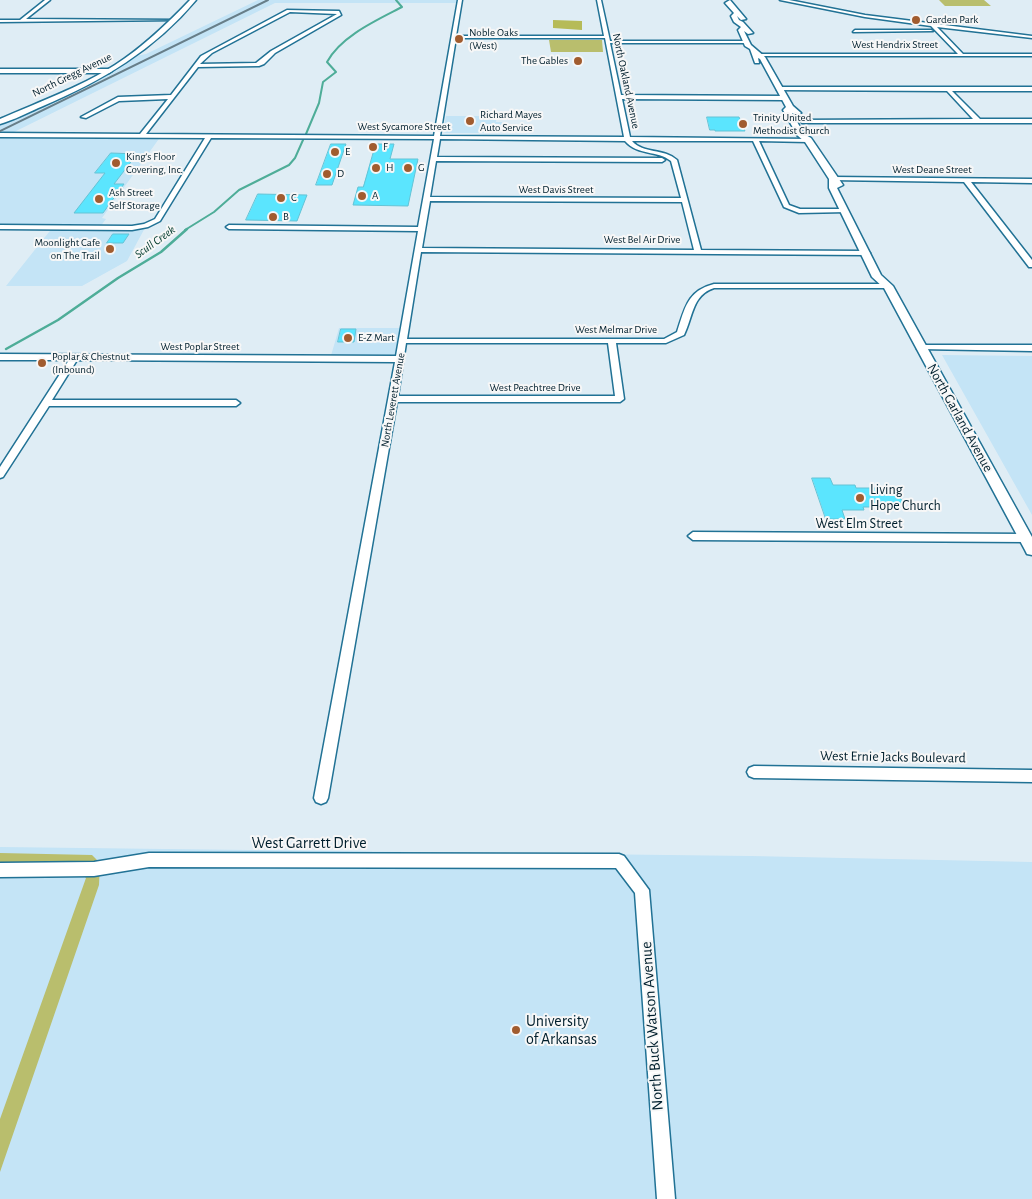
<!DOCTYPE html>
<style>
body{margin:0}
canvas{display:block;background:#dfedf5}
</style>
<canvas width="1032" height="1199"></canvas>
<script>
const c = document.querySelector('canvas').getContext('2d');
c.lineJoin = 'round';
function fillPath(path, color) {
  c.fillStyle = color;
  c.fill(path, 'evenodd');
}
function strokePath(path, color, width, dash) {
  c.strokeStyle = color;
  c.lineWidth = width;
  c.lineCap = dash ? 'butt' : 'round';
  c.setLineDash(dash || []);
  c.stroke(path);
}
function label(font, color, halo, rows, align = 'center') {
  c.font = font + ' "Alegreya Sans",sans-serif';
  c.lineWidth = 4;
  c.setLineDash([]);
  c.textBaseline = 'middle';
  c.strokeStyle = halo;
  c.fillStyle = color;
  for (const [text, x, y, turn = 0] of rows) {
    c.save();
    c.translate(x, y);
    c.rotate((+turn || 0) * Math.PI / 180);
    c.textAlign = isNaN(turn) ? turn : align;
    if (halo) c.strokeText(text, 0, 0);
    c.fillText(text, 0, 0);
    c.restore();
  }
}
fillPath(new Path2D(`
 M258,0H457L456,3H275L8,135L161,136L102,218L106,219L100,227L146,226L127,261L82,286H6L53,227H0V122L95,79L130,57L146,54Z
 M446,116H497L496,122H502V128L488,129V133H446L443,132Z
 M339,328H405L400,359H330Z
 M942,355L1032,356V515Z
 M0,847L751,856L1032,862V1199H0Z`), '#c4e4f6');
fillPath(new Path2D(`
 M939,0H984L991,6H945Z
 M549,40H602L603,52H551Z
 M0,853L92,855L100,863L99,885L0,1172V1119L86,878L72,864L0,863Z`), '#b9be6d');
fillPath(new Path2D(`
 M553,20L582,21V30L553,28Z`), '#b6bb58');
strokePath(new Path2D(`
 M306,134L319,103L323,82L336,72L327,62C341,36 377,20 402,7L396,0
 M185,230L214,212L239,190L289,165L295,158L303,140`), '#4ead98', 2);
strokePath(new Path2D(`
 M6,349L58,320L118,278L161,252L187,229`), '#4ead98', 2.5);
const building = new Path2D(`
 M707,117H739L745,131H715V130H710Z
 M331,144H346L332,185H316Z
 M376,144H394L390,159H418L408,206L353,205L358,187H363Z
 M111,153L137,154L114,184H124L103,213H74L105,173H95Z
 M258,194L307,195L297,221L246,220Z
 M113,234H129L123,243H107Z
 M341,329H356L354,342H338Z
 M812,478H830L833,485H855L856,488H893L903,502L900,504L902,507H863L864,510H842L845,519H826Z`);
fillPath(building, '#5be5fe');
strokePath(building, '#64c3d5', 1);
const minor = new Path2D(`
 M45,0H50L26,19L175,20L0,22V20H20Z
 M458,0H462L456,36H604L597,0H601L610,41H748L746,43H610L621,95L784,96L787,98L784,100L622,99L630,137L810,139L811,140L808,142L759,141L789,205L800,209H845L848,211L847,212L799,213L784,207L753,141H632C643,154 664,148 677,160L701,250L866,251L870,253L866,255L421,252L407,339H664L677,332C685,308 687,291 714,284H888L892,286L888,288H714C692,295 693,317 684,335L666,343H616L624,399L620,402H397L328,798L326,802L321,804L316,802L314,798L395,362L77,360L52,400H236L240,403L236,406H49L3,477L0,478V467L69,360H0V354L396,356L418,231L229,229L226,227L229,225L418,227L434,139L211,138L160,221L148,227L132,230L0,229V225L132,226L144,224L155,219L205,138L0,137V133L140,134L168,99L119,101L86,118L81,117L118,97L171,95L201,56L287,10L339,11L341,15L275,53L264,64L259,66L198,67L146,134L434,136ZM290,12L337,14L271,51L256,63L200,64L212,53ZM456,38H605L624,137L440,136ZM440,139L625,141C638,156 657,150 671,161L681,198L430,197L436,161L662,162L665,160L662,158L437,157ZM430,201L682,202L694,250L422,248ZM406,343H608L615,396H398Z
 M780,0H789L865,15L1032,36V38L937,27L963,54H1032V56H755L757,54H958L931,26L865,17Z
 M855,30H931L933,31L853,32Z
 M0,69H109L112,71L109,73H0Z
 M779,87H1032V91H952L980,119H1032V123H802L800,120L973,119L947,91L777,90Z
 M833,177L1032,179V183L971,182L1032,260V267H1029L964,182L831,180L830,179Z
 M917,345H1032V351L920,349H917Z
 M693,532L1026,534L1031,538L1026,542L693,540L688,536Z
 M754,766L1032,770V782L754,778L749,776L747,772L749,768Z
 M149,853L619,854L624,856L649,890L675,1199H657L635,893L616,868L149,867L94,876L0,877V863L94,862Z`);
const major = new Path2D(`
 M190,0H196C154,50 102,81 43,106C29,112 14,120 0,124V119C38,102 79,88 115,65C143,47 167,24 190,0Z
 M730,0L746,19L741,20L737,16L739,20L743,22L753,33L748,34L744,31L751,45L765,57L793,106L801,113L797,115L792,113L804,134L811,138L843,185L837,188L881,275L893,286L1032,537V555L1027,554L1025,550L884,288L872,277L829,188V179L805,142L797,135L783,110L786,107L760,59L758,58L759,63H755L750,49L745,46L738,30L741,27L734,22L731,16L734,13L725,3Z`);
strokePath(minor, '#217295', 3);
strokePath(major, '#217295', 3);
fillPath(minor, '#fff');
fillPath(major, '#fff');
strokePath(new Path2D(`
 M0,131L268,0`), '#677e89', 2);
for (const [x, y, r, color] of [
 [916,20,5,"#a15c2f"],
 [459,39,5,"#a15c2f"],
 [578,61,5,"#a15c2f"],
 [470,121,5,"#a15c2f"],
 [743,124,5,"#a15c2f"],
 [373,147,5,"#a15c2f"],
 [335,152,5,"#a15c2f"],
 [116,163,5,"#a15c2f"],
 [376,168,5,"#a15c2f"],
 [408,168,5,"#a15c2f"],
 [327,174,5,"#a15c2f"],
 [362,196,5,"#a15c2f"],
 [281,198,5,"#a15c2f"],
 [99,199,5,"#a15c2f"],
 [273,217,5,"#a15c2f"],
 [110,249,5,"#a15c2f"],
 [348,338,5,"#a15c2f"],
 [42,363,5,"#a15c2f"],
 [860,498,5,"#a15c2f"],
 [516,1030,5,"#a15c2f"]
]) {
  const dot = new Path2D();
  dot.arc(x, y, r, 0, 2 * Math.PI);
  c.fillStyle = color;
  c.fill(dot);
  strokePath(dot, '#f7f7f7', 2);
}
label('11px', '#001f2d', '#f7f7f7', [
 ["Garden Park",926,20],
 ["Noble Oaks",469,33],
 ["(West)",469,46],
 ["The Gables",568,61,"right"],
 ["Richard Mayes",480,115],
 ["Auto Service",480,128],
 ["Trinity United",753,118],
 ["Methodist Church",753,131],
 ["F",383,147],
 ["E",345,152],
 ["King's Floor",126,157],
 ["Covering, Inc.",126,170],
 ["H",386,168],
 ["G",418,168],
 ["D",337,174],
 ["Ash Street",109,193],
 ["Self Storage",109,206],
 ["A",372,196],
 ["C",291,198],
 ["B",283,217],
 ["Moonlight Cafe",100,243,"right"],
 ["on The Trail",100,256,"right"],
 ["E-Z Mart",358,338],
 ["Poplar & Chestnut",52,357],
 ["(Inbound)",52,370]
], 'left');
label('11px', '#001f2d', '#f7f7f7', [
 ["West Hendrix Street",895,45],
 ["North Gregg Avenue",72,75,-26],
 ["North Oakland Avenue",626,81,78],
 ["West Sycamore Street",404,127],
 ["West Deane Street",932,170],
 ["West Davis Street",556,190],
 ["West Bel Air Drive",642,240],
 ["West Melmar Drive",616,330],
 ["West Poplar Street",200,347],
 ["West Peachtree Drive",535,388],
 ["North Leverett Avenue",393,400,-80]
]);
label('italic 12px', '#003a2c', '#f7f7f7', [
 ["Scull Creek",155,242,-36]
]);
label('14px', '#001f2d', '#f7f7f7', [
 ["North Garland Avenue",960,418,61],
 ["West Elm Street",859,524],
 ["West Ernie Jacks Boulevard",893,757,1]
]);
label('14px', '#001f2d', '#f7f7f7', [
 ["Living",870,490],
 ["Hope Church",870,506]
], 'left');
label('16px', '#001f2d', '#f7f7f7', [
 ["West Garrett Drive",309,843],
 ["North Buck Watson Avenue",652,1026,-94]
]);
label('16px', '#001f2d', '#f7f7f7', [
 ["University",526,1021],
 ["of Arkansas",526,1039]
], 'left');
</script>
